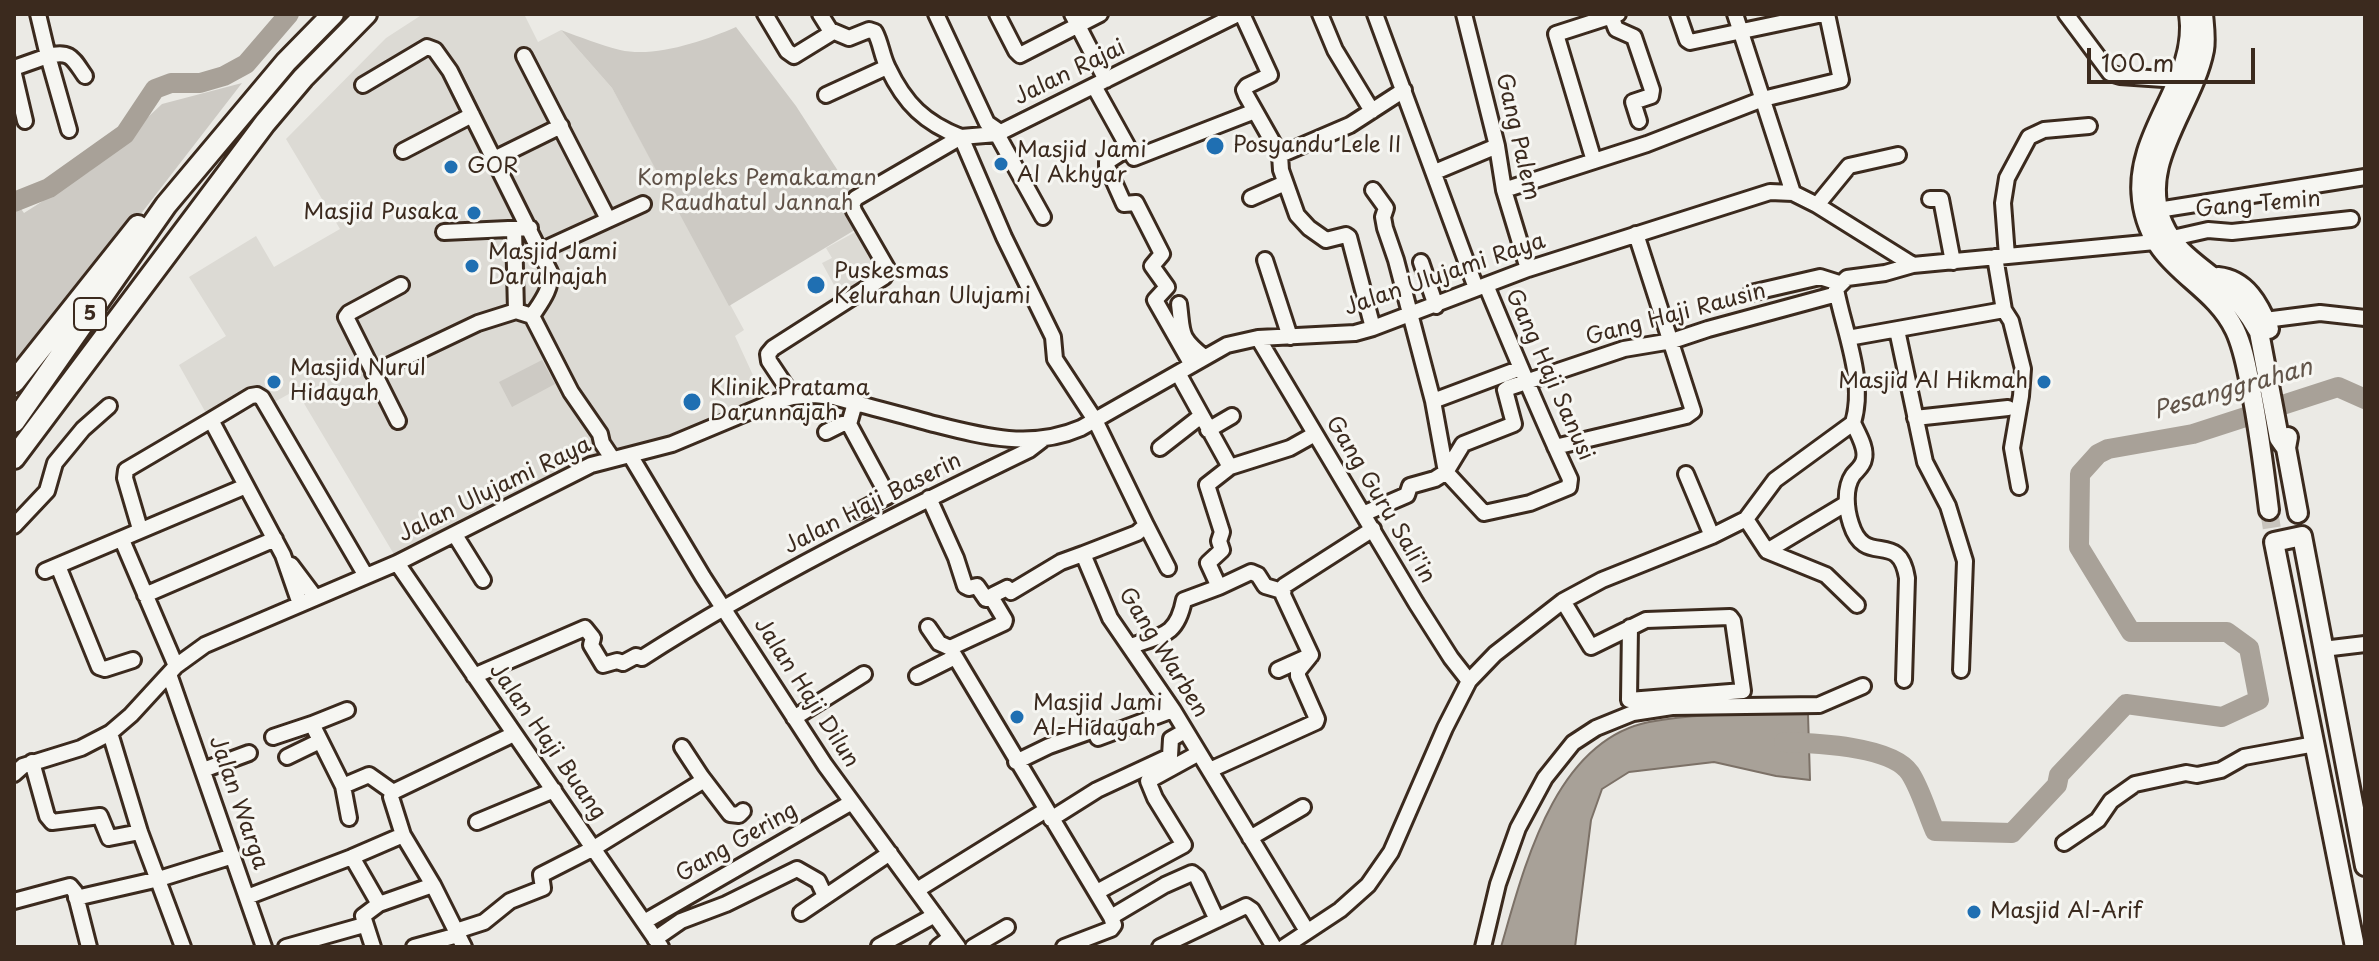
<!DOCTYPE html>
<style>
body{margin:0}
#map{position:relative;width:2379px;height:961px;overflow:hidden;background:#ebeae5;font-family:"Playpen Sans",sans-serif}
canvas{display:block}
.frame{position:absolute;inset:0;border:16px solid #3b2a1e;pointer-events:none}
.scale{position:absolute;left:2087px;top:48px;width:168px;height:36px;box-sizing:border-box;border:4px solid #3b2a1e;border-top:0;padding-left:10px;font-size:24px;line-height:28px;white-space:nowrap;color:#3b2a1e;-webkit-text-stroke:6px #f6f6f2;paint-order:stroke}
</style>
<div id="map">
<canvas width="2379" height="961"></canvas>
<div class="frame"></div>
<div class="scale">100 m</div>
</div>
<script>
const c = document.querySelector('canvas').getContext('2d');
c.lineJoin = 'round';
function fillPath(path, color) {
  c.fillStyle = color;
  c.fill(path, 'evenodd');
}
function strokePath(path, color, width, dash) {
  c.strokeStyle = color;
  c.lineWidth = width;
  c.lineCap = dash ? 'butt' : 'round';
  c.setLineDash(dash || []);
  c.stroke(path);
}
function label(font, color, halo, rows, align = 'center') {
  c.font = font + ' "Playpen Sans",sans-serif';
  c.lineWidth = 6;
  c.setLineDash([]);
  c.textBaseline = 'middle';
  c.strokeStyle = halo;
  c.fillStyle = color;
  for (const [text, x, y, turn = 0] of rows) {
    c.save();
    c.translate(x, y);
    c.rotate((+turn || 0) * Math.PI / 180);
    c.textAlign = isNaN(turn) ? turn : align;
    if (halo) c.strokeText(text, 0, 0);
    c.fillText(text, 0, 0);
    c.restore();
  }
}
fillPath(new Path2D(`
 M423,14H524L538,42L561,30L612,88L744,330L735,336L763,397L665,442L569,466L395,556L296,390L269,405L262,394L211,422L179,365L226,336L189,277L256,236L274,267L340,229L286,139L386,38Z
 M859,230L883,272L840,296L822,263L832,258L826,248Z`), '#dcdad4');
fillPath(new Path2D(`
 M736,27L796,106L851,191L848,204L858,228L729,306L612,88L561,30C580,37 600,45 620,50C655,58 704,41 736,27Z
 M242,83L21,369L14,376V199L24,213L90,171L162,104Z
 M542,360L555,384L512,407L499,382Z`), '#cdcac4');
const water = new Path2D(`
 M1808,714L1810,780L1776,776L1714,762L1629,772L1602,789L1591,820L1575,947H1501C1524,868 1554,741 1649,722C1701,712 1755,715 1808,714Z`);
fillPath(water, '#a8a198');
strokePath(water, '#7c7167', 2);
strokePath(new Path2D(`
 M14,202L49,188L125,134L155,89L171,83H200L224,76L246,64L289,14
 M1784,742C1815,743 1892,746 1910,773C1921,790 1927,813 1935,831L2012,833L2057,785L2059,775L2126,704L2222,717L2259,700L2249,648L2227,632H2131L2079,547L2080,474L2098,454L2108,449L2193,434L2338,387L2365,399`), '#a8a198', 20);
strokePath(new Path2D(`
 M2269,510L2274,542`), '#c8c4bd', 18, [18, 9]);
const minor = new Path2D(`
 M38,14L48,56C71,50 73,59 85,76
 M765,14L787,51L794,56L833,32
 M820,14L830,30L849,38L869,30L875,32C881,43 882,57 888,68C905,104 925,123 961,137
 M936,14L987,123L1000,132
 M997,14L1016,51L1020,55L1100,14
 M1072,14L1106,80
 M1242,14L1270,75L1247,86L1244,90L1246,95L1280,155L1281,170L1297,215L1309,228L1326,240L1346,235L1349,237L1373,328
 M1320,14L1335,50L1372,111
 M1375,14L1476,288
 M1464,14L1497,146L1504,190L1528,269
 M1678,14L1687,40L1690,42L1823,14
 M1735,14L1793,193
 M2066,14L2110,73L2120,76L2178,80
 M1611,16L1616,29L1634,37L1652,90L1651,96L1633,102L1639,121
 M524,56L608,219
 M14,68L48,56L69,130
 M14,74L25,121
 M363,85L427,47L435,50L450,71L550,272C552,289 541,302 532,316
 M1094,86L1134,158L1255,111
 M826,95L887,67
 M997,134L1043,217
 M961,137L1004,237L1053,337L1055,359L1095,420L1146,525L1137,533L1083,554L1110,618L1173,710L1307,931
 M1127,149L1107,162V166L1124,204L1136,203L1162,254L1152,266L1167,287L1155,300L1192,365
 M403,151L472,115
 M1280,155L1350,125L1404,90
 M494,159L561,126
 M1594,161L1556,34L1618,14
 M1435,172L1497,146
 M1504,190L1647,144L1763,99L1841,80L1827,14
 M1251,198L1285,183
 M1930,199H1941L1953,262
 M1817,205L1849,166L1898,155
 M2158,210L2365,177
 M514,229L516,311
 M444,232L530,228
 M540,251L643,204
 M2007,256L2003,203L2007,178L2029,137L2044,130L2089,126
 M1995,257L2004,310L2011,321L2023,369L2021,396L2012,448L2019,487
 M1265,260L1290,337
 M1421,262L1436,306
 M1486,285C1513,350 1540,415 1570,479L1569,487L1530,503L1484,513L1446,472L1463,444L1514,424L1505,390L1508,388L1624,349L1672,341L1708,329L1837,294
 M1751,293L1820,277L1839,283
 M1179,304C1183,333 1178,336 1204,357
 M2265,320L2320,313L2365,318
 M1897,330L1925,462L1948,506L1965,561L1961,670
 M1258,338L1416,603L1451,658L1469,681
 M1848,338L2004,310
 M373,373L478,323L516,311L532,316L571,392L600,434L602,443L612,458
 M1178,373L1230,467L1290,448L1315,434
 M793,397L769,361L768,354L773,348L884,277L888,270L854,211L852,204L856,198L961,137L997,134L1238,14
 M1433,401L1521,368
 M855,403L849,424L888,496L859,511
 M1915,418L2008,408
 M398,421L346,317L349,313L401,285
 M1853,423C1858,434 1867,448 1864,459C1863,466 1857,470 1853,475C1844,488 1846,509 1851,524C1865,569 1899,528 1907,578L1904,680
 M1208,430L1232,416
 M826,432L842,424H849
 M1555,447L1686,416L1693,411L1636,234
 M1160,448L1201,416
 M630,455L703,577L825,765L958,947
 M1230,467L1207,485L1222,532L1219,541L1222,550L1208,563L1219,587L1251,572L1258,575L1265,586L1282,591
 M1686,474L1712,536
 M929,498L956,558L965,586L969,588L977,586L986,599L993,598
 M1363,514L1407,495L1410,486L1435,479L1446,472L1433,401L1396,260L1385,228L1383,217L1386,208L1373,190
 M1746,519L1767,551L1826,575L1857,605
 M1146,525L1168,568
 M14,526L47,491L55,463L83,429L109,406
 M140,529L125,478L126,470L211,420
 M455,535L483,580
 M122,540L176,666
 M1767,551L1847,503
 M397,563L661,947
 M291,565L315,597
 M58,566L99,667L105,669L133,660
 M45,571L246,486
 M145,595L275,539
 M1563,601L1591,647L1646,620L1730,617L1733,621L1743,691L1629,700L1630,627
 M300,604L283,555L211,420L251,396L257,395L262,398L366,576
 M928,627L939,643L950,648L1111,917L1114,925L1111,929L1064,947
 M1131,646C1162,635 1177,636 1184,600L1219,587
 M950,648L1004,623L1005,620L993,600V595L1007,588L1011,592L1061,562L1083,554
 M2323,649L2365,644
 M1311,655L1283,595L1284,586L1373,529
 M1278,670L1307,657
 M169,674L264,947
 M474,676L585,628L593,638L591,645L603,665L617,661L623,663L636,656L642,658C765,579 897,514 1029,450L1042,440
 M917,676L955,657
 M794,718L864,674
 M110,733L140,832L183,947
 M273,737L312,724
 M287,757L320,741
 M32,762L47,816L52,822L100,816L109,838L140,832
 M1016,762L1049,746L1094,730L1098,738L1173,710
 M203,770L249,753
 M1210,770L1316,722L1317,719L1298,676V671L1311,655
 M14,774L23,766L81,748L110,733L131,715L176,666L205,645L397,563L591,465L672,444L770,403L793,397L814,395L834,397C866,406 898,414 930,423C981,436 1030,450 1081,428L1227,345L1258,338L1355,333L1373,328L1528,269L1770,192L1793,193L1817,205L1913,265L2155,242L2208,230L2232,232L2351,219
 M701,776L730,814L739,815L743,811
 M343,786L312,724L347,710
 M349,818L343,786L369,775L393,792
 M1051,819L1097,790L1170,756L1171,739L1185,731
 M477,822L554,790
 M1250,838L1303,807
 M2064,843L2098,820L2111,801L2135,784L2186,773L2197,775L2221,770L2244,757L2315,744
 M917,890L1046,810
 M1097,892L1184,845L1155,798L1148,781L1199,753
 M247,897L352,857
 M76,898L159,879L233,856
 M14,901L70,886L75,892L89,947
 M379,904L433,885
 M801,913L890,853
 M1111,917L1165,885L1192,873L1197,877L1217,920
 M644,922L852,802
 M456,931L484,922L510,901L543,888L541,875L594,848L701,782V776L682,747
 M655,939L681,921L726,904L797,869L818,881L825,896
 M879,946L935,915
 M286,947L364,925
 M373,947L363,916L379,904L352,857L403,835
 M414,947L458,935
 M464,947L433,885L403,835L391,797L393,792L514,734
 M938,947L951,937
 M973,947L1007,927
 M1160,947L1246,906L1252,910L1274,947
 M1284,947L1340,910L1368,885L1391,852L1445,728L1469,681L1495,654L1563,601L1602,580L1712,536L1746,519L1775,480L1853,423C1866,379 1844,332 1836,289L1847,278L1885,273L1913,265
 M1483,947L1498,884L1518,828L1545,778L1573,743L1596,728L1633,713L1672,707L1819,705L1863,686`);
const major = new Path2D(`
 M2189,14C2199,81 2133,132 2142,200C2151,270 2210,278 2235,330C2244,349 2247,370 2251,389C2259,429 2264,469 2269,510
 M2203,14C2204,26 2206,39 2204,50C2193,107 2136,164 2163,224C2175,252 2199,265 2221,284C2237,298 2249,314 2259,332L2279,438L2286,448
 M2218,277C2246,280 2259,304 2269,329
 M2288,437L2286,448L2298,513
 M2355,947L2274,542L2302,536L2365,866`);
const highway = new Path2D(`
 M14,382L138,226
 M14,422L166,205L286,62L333,14
 M14,458L265,123L303,78L366,14`);
strokePath(minor, '#3b2a1e', 20);
strokePath(major, '#3b2a1e', 24);
strokePath(highway, '#3b2a1e', 26);
strokePath(minor, '#f6f6f2', 14);
strokePath(major, '#f6f6f2', 18);
strokePath(highway, '#f6f6f2', 20);
for (const [x, y, r, color] of [
 [1215,146,10,"#1f6fb2"],
 [1001,164,8,"#1f6fb2"],
 [451,167,8,"#1f6fb2"],
 [474,213,8,"#1f6fb2"],
 [472,266,8,"#1f6fb2"],
 [816,285,10,"#1f6fb2"],
 [274,382,8,"#1f6fb2"],
 [2044,382,8,"#1f6fb2"],
 [692,402,10,"#1f6fb2"],
 [1017,717,8,"#1f6fb2"],
 [1974,912,8,"#1f6fb2"]
]) {
  const dot = new Path2D();
  dot.arc(x, y, r, 0, 2 * Math.PI);
  c.fillStyle = color;
  c.fill(dot);
  strokePath(dot, '#f6f6f2', 3);
}
for (const [x, y, w] of [
 [90,314,32]
]) {
  const box = new Path2D();
  box.roundRect(x - w / 2, y - 16, w, 32, 6);
  c.fillStyle = '#f6f6f2';
  c.fill(box);
  strokePath(box, '#3b2a1e', 2);
}
label('bold 20px', '#3b2a1e', null, [
 ["5",90,314]
]);
label('22px', '#3b2a1e', '#f6f6f2', [
 ["Jalan Rajai",1070,73,-26],
 ["Gang Palem",1517,137,77],
 ["Gang Temin",2258,205,-5],
 ["Jalan Ulujami Raya",1445,275,-19],
 ["Gang Haji Rausin",1676,315,-15],
 ["Gang Haji Sanusi",1549,375,66],
 ["Jalan Ulujami Raya",495,490,-26],
 ["Gang Guru Sali'in",1380,500,59],
 ["Jalan Haji Baserin",873,504,-27],
 ["Gang Warben",1163,653,58],
 ["Jalan Haji Dilun",806,693,57],
 ["Jalan Haji Buang",547,742,55],
 ["Jalan Warga",238,803,71],
 ["Gang Gering",737,843,-30]
]);
label('22px', '#3b2a1e', '#f6f6f2', [
 ["Posyandu Lele II",1233,146],
 ["Masjid Jami",1017,151],
 ["Al Akhyar",1017,176],
 ["GOR",467,167],
 ["Masjid Pusaka",458,213,"right"],
 ["Masjid Jami",488,253],
 ["Darulnajah",488,278],
 ["Puskesmas",834,272],
 ["Kelurahan Ulujami",834,297],
 ["Masjid Nurul",290,369],
 ["Hidayah",290,394],
 ["Masjid Al Hikmah",2028,382,"right"],
 ["Klinik Pratama",710,389],
 ["Darunnajah",710,414],
 ["Masjid Jami",1033,704],
 ["Al-Hidayah",1033,729],
 ["Masjid Al-Arif",1990,912]
], 'left');
label('22px', '#605248', '#f6f6f2', [
 ["Kompleks Pemakaman",757,179],
 ["Raudhatul Jannah",757,204]
]);
label('italic 24px', '#615449', '#f6f6f2', [
 ["Pesanggrahan",2233,390,-16]
]);
</script>
